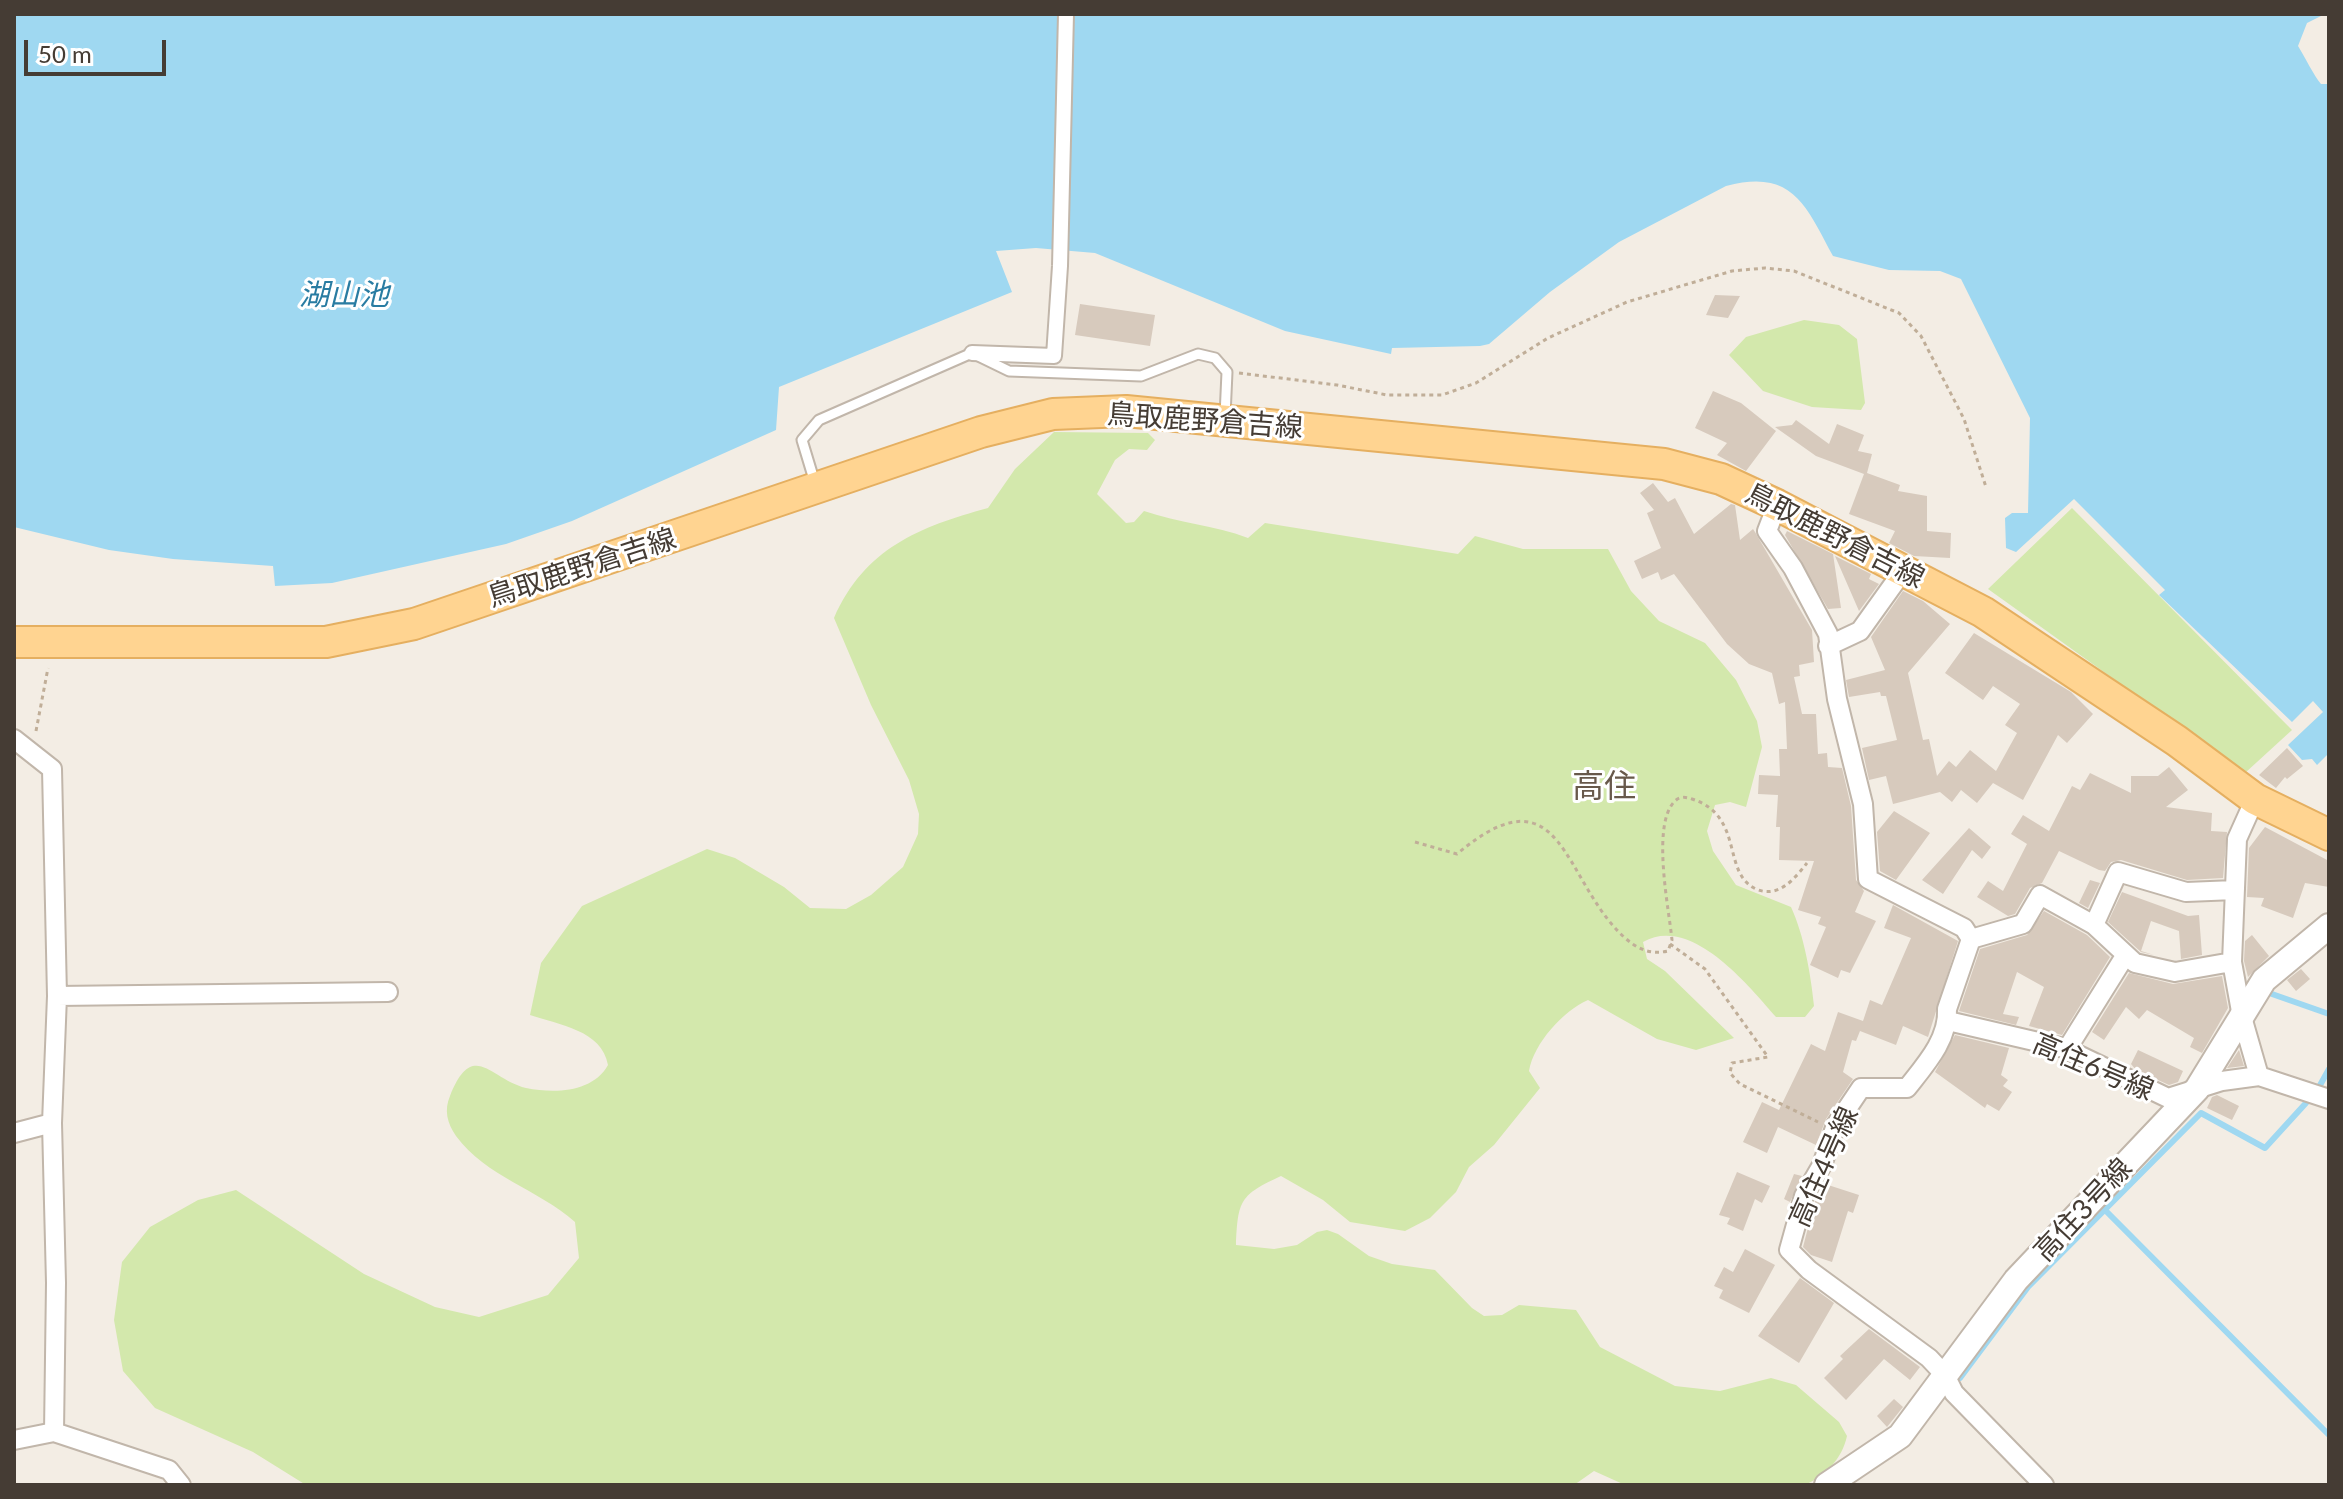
<!DOCTYPE html>
<meta charset="utf-8">
<style>
body{margin:0}
#map{position:relative;width:2343px;height:1499px;overflow:hidden;background:#f3ede4;font-family:Lato,sans-serif}
canvas{display:block}
.frame{position:absolute;inset:0;border:16px solid #453c34;pointer-events:none}
.scale{position:absolute;left:24px;top:40px;width:142px;height:36px;box-sizing:border-box;border:4px solid #453c34;border-top:0;padding-left:10px;font-size:24px;line-height:28px;white-space:nowrap;color:#453c34;-webkit-text-stroke:6px #fff;paint-order:stroke}
</style>
<div id="map">
<canvas width="2343" height="1499"></canvas>
<div class="frame"></div>
<div class="scale">50 m</div>
</div>
<script>
const c = document.querySelector('canvas').getContext('2d');
c.lineJoin = 'round';
function fillPath(path, color) {
  c.fillStyle = color;
  c.fill(path, 'evenodd');
}
function strokePath(path, color, width, dash) {
  c.strokeStyle = color;
  c.lineWidth = width;
  c.lineCap = dash ? 'butt' : 'round';
  c.setLineDash(dash || []);
  c.stroke(path);
}
function label(font, color, halo, rows, align = 'center') {
  c.font = font + ' Lato,"Noto Sans JP",sans-serif';
  c.lineWidth = 6;
  c.setLineDash([]);
  c.textBaseline = 'middle';
  c.strokeStyle = halo;
  c.fillStyle = color;
  for (const [text, x, y, turn = 0] of rows) {
    c.save();
    c.translate(x, y);
    c.rotate((+turn || 0) * Math.PI / 180);
    c.textAlign = isNaN(turn) ? turn : align;
    if (halo) c.strokeText(text, 0, 0);
    c.fillText(text, 0, 0);
    c.restore();
  }
}
fillPath(new Path2D(`
 M1804,320L1839,325L1857,339L1865,403L1861,410L1812,407L1763,391L1729,355L1746,337Z
 M1054,432L1148,433L1155,440L1147,450L1129,449L1115,460L1097,494L1126,523L1134,522L1144,511C1179,523 1214,525 1248,538L1265,523L1458,554L1475,536L1523,549H1608L1631,591L1659,621L1705,643L1736,680L1757,721L1762,747L1746,807L1730,802L1715,805L1707,831L1713,851L1736,885L1791,907C1804,935 1811,975 1814,1006L1805,1017H1776C1747,984 1691,915 1643,942L1647,959L1665,971L1734,1038L1696,1050L1657,1039L1588,1000C1563,1011 1534,1043 1529,1071L1540,1088L1494,1145L1469,1167L1456,1192L1430,1218L1405,1231L1350,1222L1323,1200L1281,1176C1240,1195 1238,1200 1236,1245L1274,1249L1297,1245L1317,1232L1327,1230L1338,1234L1369,1256L1392,1264L1435,1270L1472,1308L1484,1316L1502,1315L1519,1305L1576,1310L1600,1347L1675,1386L1720,1391L1771,1378L1796,1385L1839,1422L1847,1436C1842,1459 1826,1475 1805,1485H1625L1594,1471L1574,1485H306L253,1452L155,1408L123,1371L114,1320L122,1262L150,1227L198,1200L236,1190L364,1274L435,1307L479,1317L548,1295L579,1258L575,1222C538,1189 486,1177 456,1136C447,1123 444,1110 450,1096C473,1038 491,1080 526,1088C556,1094 593,1092 608,1065C602,1030 559,1025 530,1015L541,963L582,906L707,849L735,858L784,887L810,908L846,909L871,895L903,867L918,834L919,814L909,780L871,705L834,618C865,548 919,527 988,508L1015,469Z
 M2072,508L2292,730L2245,773L1988,589Z`), '#d3e8ac');
fillPath(new Path2D(`
 M14,14H2325L2307,23L2298,46C2305,57 2314,76 2321,84H2329V753L2317,765L2312,759L2302,760L2288,745L2323,712L2313,701L2292,722L2159,595L2165,590L2074,499L2016,552L2006,548L2005,518L2012,513H2028L2030,418L1961,279L1940,271L1889,270L1833,256C1806,206 1793,168 1726,186L1619,242L1550,292L1489,344L1480,346L1392,348L1391,354L1285,331L1095,253L1036,248L996,251L1012,292L779,387L776,430L572,521L506,544L332,583L275,586L273,566L173,559L109,550L14,527Z`), '#9fd8f1');
strokePath(new Path2D(`
 M2272,994L2329,1014
 M2319,1087L2329,1069
 M2104,1209L2329,1435
 M1960,1378L2028,1287L2201,1113L2265,1148L2306,1103`), '#9fd8f1', 6);
fillPath(new Path2D(`
 M1715,295L1740,296L1728,318L1706,315Z
 M1080,304L1155,315L1150,346L1075,335Z
 M1713,391L1741,403L1776,431L1746,471L1717,455L1727,443L1695,428Z
 M1796,420L1829,444L1837,424L1864,435L1858,451L1872,454L1867,473L1900,485L1898,491L1927,496V531L1951,533L1950,558L1914,556L1889,543L1895,531L1849,514L1864,474L1816,456L1775,427L1792,425Z
 M1653,483L1668,502L1675,498L1694,534L1731,504L1735,505L1740,540L1753,529L1755,532L1812,630L1814,662L1799,665L1800,676L1794,677L1802,714H1816L1818,754L1827,753L1828,767L1842,768L1851,806L1856,880L1864,891L1855,912L1876,921L1850,973L1841,970L1838,978L1810,965L1826,927L1818,924L1821,917L1798,910L1814,861L1779,860L1780,827H1776L1778,795L1758,794L1759,775L1780,776L1779,749H1787L1785,702L1779,704L1772,673L1749,664L1727,644L1674,574L1661,580L1658,572L1642,579L1634,561L1661,548L1647,513L1654,510L1640,493Z
 M1787,531L1833,554L1841,608L1828,609L1785,535Z
 M1835,556L1871,574L1869,579L1879,584L1859,611Z
 M1903,591L1923,601L1950,624L1908,673L1923,740L1929,739L1937,776L1949,761L1956,767L1970,750L1996,771L2017,733L2005,725L2020,704L1993,686L1983,700L1945,673L1974,633L2071,692L2093,714L2067,743L2058,735L2023,800L1993,783L1977,803L1961,790L1952,802L1940,792L1893,804L1886,776L1869,780L1862,748L1897,740L1886,696H1881L1880,692L1849,697L1846,680L1885,670L1871,637Z
 M2287,748L2303,766L2287,779L2285,777L2276,788L2259,775Z
 M2169,767L2188,790L2166,807L2212,813L2211,831L2227,832L2223,878L2187,880L2121,860L2111,862L2105,871L2099,870L2059,851L2042,883L2030,888L2015,914L2008,916L1977,897L1988,881L2003,891L2027,844L2011,834L2023,815L2049,831L2072,786L2080,790L2090,773L2131,793V776H2158Z
 M1894,811L1930,833L1896,880L1880,871L1877,832Z
 M2265,827L2329,861V887L2305,883L2293,918L2261,906L2264,898L2247,897L2249,848Z
 M1969,828L1991,847L1982,859L1972,850L1943,894L1922,880Z
 M2090,880L2100,883L2088,908L2079,903Z
 M2122,892L2188,916L2199,915L2202,955L2181,959L2179,931L2151,921L2141,951L2154,955L2141,952L2108,922Z
 M1893,905L1958,941L1928,1037L1903,1026L1896,1045L1860,1031L1856,1041L1852,1040L1843,1072L1853,1079L1826,1119L1816,1145L1778,1127L1767,1153L1743,1142L1762,1102L1779,1110L1811,1044L1825,1051L1838,1012L1863,1021L1870,1000L1882,1005L1911,938L1884,928Z
 M2044,911L2087,935L2110,957L2062,1035L2029,1026L2044,987L2017,972L2003,1014L2019,1017L2016,1025L1959,1011L1980,949L2027,935Z
 M2252,935L2269,956L2248,977L2244,961L2245,941Z
 M2301,969L2310,979L2296,991L2287,980Z
 M2129,973L2173,984L2222,976L2228,1008L2202,1053L2190,1047L2194,1038L2147,1010L2139,1019L2126,1007L2104,1040L2092,1032Z
 M1955,1035L2009,1048L2001,1075L2008,1080L2003,1086L2012,1092L1999,1111L1987,1104L1985,1108L1935,1072Z
 M2138,1050L2183,1071L2178,1082L2169,1085L2136,1070L2131,1064Z
 M2239,1050L2244,1066L2227,1068Z
 M2217,1095L2239,1106L2232,1120L2207,1108L2212,1097Z
 M1737,1172L1770,1186L1762,1203L1755,1199L1743,1231L1727,1224L1730,1218L1719,1215Z
 M1794,1174L1802,1176L1790,1202L1784,1199Z
 M1825,1184L1859,1195L1853,1213L1848,1211L1832,1262L1811,1255L1803,1247L1815,1201Z
 M1745,1249L1775,1265L1749,1313L1719,1298L1723,1290L1714,1286L1724,1267L1733,1272Z
 M1800,1278L1834,1303L1799,1363L1758,1336Z
 M1869,1329L1920,1367L1910,1380L1884,1359L1846,1400L1824,1378L1843,1359L1840,1356Z
 M1894,1399L1903,1407L1887,1427L1877,1416Z`), '#d7cabd');
const service = new Path2D(`
 M815,483L802,440L819,420L972,353L1009,371L1141,376L1198,354L1215,358L1227,372L1225,416`);
const pedestrian = new Path2D(`
 M972,353L1054,356L1060,266L1066,14`);
const minor = new Path2D(`
 M1777,505L1767,531L1793,568L1828,634L1837,699L1863,804L1868,879L1964,928L1971,939L1947,1009C1949,1039 1925,1065 1907,1088H1861L1836,1125L1822,1165L1804,1196L1789,1250L1809,1270L1929,1358L1945,1375L1954,1393L2044,1485
 M1828,646L1860,631L1903,571
 M14,739L52,769L57,996L52,1123L56,1283L54,1432L169,1470L181,1485
 M2094,925L2118,872L2186,892L2235,890
 M1971,939L2023,924L2040,895L2094,925L2135,963L2175,972L2232,962L2242,1017L2259,1076
 M2232,962L2237,839L2255,799
 M57,996L388,992
 M1948,1021L2064,1048L2168,1098L2222,1081L2259,1076L2329,1099
 M2067,1049L2125,956
 M14,1133L52,1123
 M14,1440L54,1432`);
const tertiary = new Path2D(`
 M1827,1485L1900,1436L2016,1280L2197,1089L2264,980L2329,926`);
const primary = new Path2D(`
 M14,642H326L414,624L981,432L1053,414L1126,411L1664,464L1721,479L1777,505L1983,612L2177,741L2255,799L2329,835`);
strokePath(service, '#c1b6aa', 13);
strokePath(pedestrian, '#c1b6aa', 18);
strokePath(minor, '#c1b6aa', 22);
strokePath(tertiary, '#c1b6aa', 28);
strokePath(primary, '#e5af60', 34);
strokePath(new Path2D(`
 M1239,373L1337,385L1387,395H1442L1476,383L1548,338L1627,302L1732,271L1765,268L1794,271L1899,313L1921,336L1964,419L1986,487
 M36,731L48,668
 M1415,842L1457,854C1563,765 1562,880 1624,937C1637,949 1650,955 1668,951L1672,940C1669,909 1651,824 1675,801C1680,796 1686,797 1692,799C1745,816 1721,873 1756,889C1779,899 1795,878 1807,863
 M1670,944L1705,969L1768,1057L1732,1063L1730,1073L1740,1084L1818,1122`), '#c0ae98', 3, [4, 4]);
strokePath(service, '#fff', 9);
strokePath(pedestrian, '#fff', 14);
strokePath(minor, '#fff', 18);
strokePath(tertiary, '#fff', 24);
strokePath(primary, '#ffd491', 30);
label('28px', '#453c34', '#fff', [
 ["鳥取鹿野倉吉線",1205,421,4],
 ["鳥取鹿野倉吉線",1835,536,27],
 ["鳥取鹿野倉吉線",582,568,-18],
 ["高住6号線",2093,1067,23],
 ["高住4号線",1824,1167,-66],
 ["高住3号線",2083,1210,-47]
]);
label('italic 30px', '#297ca2', '#fff', [
 ["湖山池",344,295]
]);
label('32px', '#68594b', '#fff', [
 ["高住",1604,787]
]);
</script>
